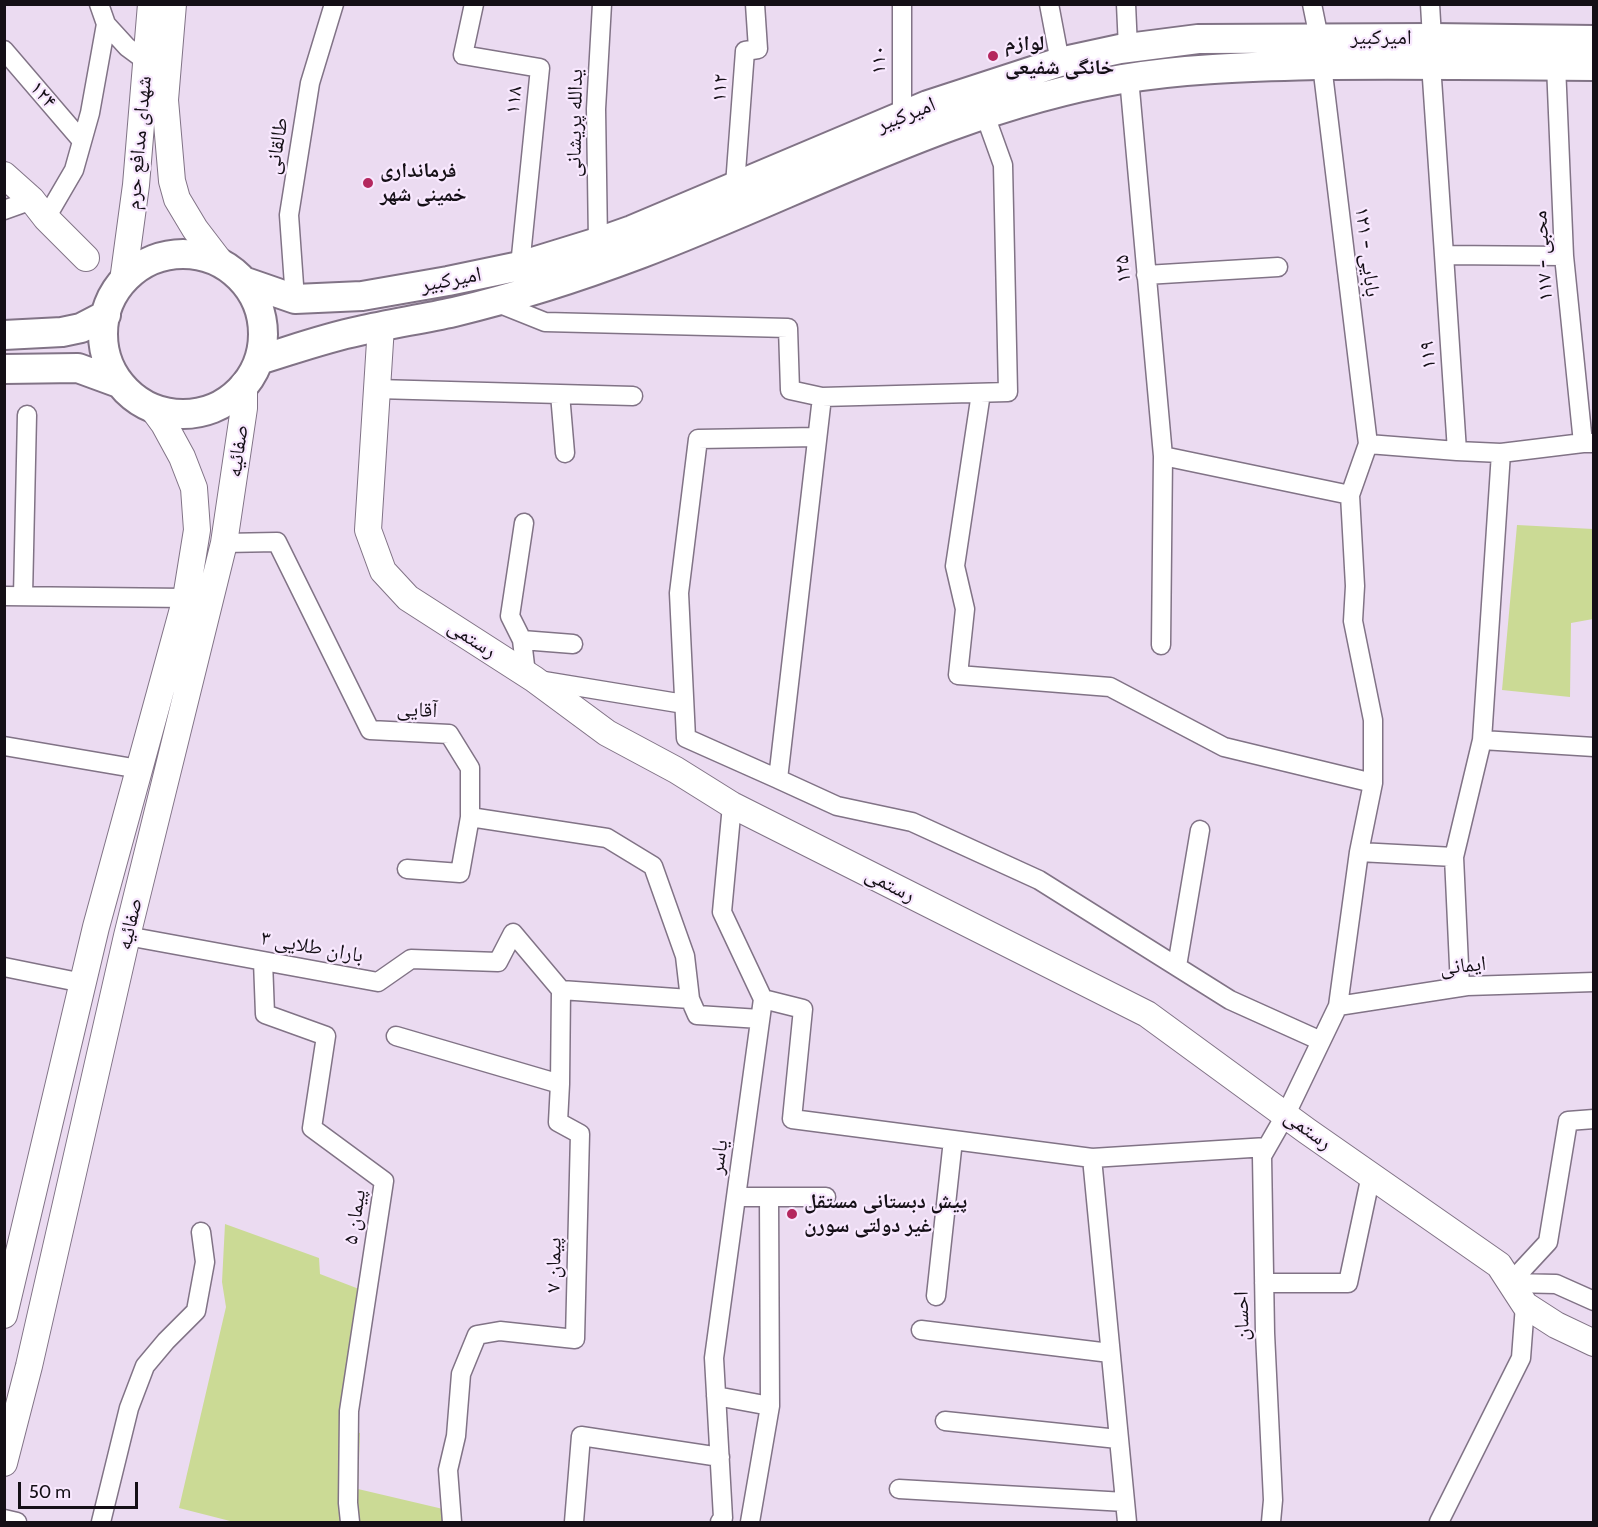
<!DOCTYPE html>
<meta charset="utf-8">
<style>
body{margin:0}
#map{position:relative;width:1598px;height:1527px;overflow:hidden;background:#ebdbf1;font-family:Cabin,sans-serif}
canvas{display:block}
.frame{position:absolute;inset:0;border:6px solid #140f16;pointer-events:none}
.scale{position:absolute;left:18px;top:1482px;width:120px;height:27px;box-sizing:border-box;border:3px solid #140f16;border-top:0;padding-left:8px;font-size:18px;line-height:21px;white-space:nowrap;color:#140f16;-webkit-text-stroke:4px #f8e8fe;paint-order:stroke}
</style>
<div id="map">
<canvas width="1598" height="1527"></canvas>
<div class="frame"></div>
<div class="scale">50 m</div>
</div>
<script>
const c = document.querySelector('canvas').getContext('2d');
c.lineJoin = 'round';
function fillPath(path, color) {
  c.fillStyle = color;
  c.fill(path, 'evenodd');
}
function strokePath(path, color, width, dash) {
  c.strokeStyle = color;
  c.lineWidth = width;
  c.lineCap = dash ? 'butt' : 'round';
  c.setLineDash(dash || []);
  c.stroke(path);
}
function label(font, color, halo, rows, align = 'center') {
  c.font = font + ' Cabin,"Noto Naskh Arabic",sans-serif';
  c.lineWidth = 4.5;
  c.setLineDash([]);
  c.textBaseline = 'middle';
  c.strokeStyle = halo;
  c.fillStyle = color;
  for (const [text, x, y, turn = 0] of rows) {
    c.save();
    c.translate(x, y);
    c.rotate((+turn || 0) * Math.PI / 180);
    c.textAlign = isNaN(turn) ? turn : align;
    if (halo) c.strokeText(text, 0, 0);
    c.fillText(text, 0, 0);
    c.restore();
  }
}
fillPath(new Path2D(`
 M1517,525L1593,529V619L1571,623L1570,697L1502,690Z
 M225,1224L319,1258L320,1274L359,1289L344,1429L360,1433L358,1489L460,1513L462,1522H234L179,1508L226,1307L222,1282Z`), '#cbda95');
const street = new Path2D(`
 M99,4L106,24L127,47L146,61
 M474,4L463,55L540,68L520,266
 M902,4V116
 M1049,4L1060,62
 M1126,4L1128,48
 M1312,4L1319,38
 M1430,4L1432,38
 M4,50L82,141
 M1431,64L1444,255
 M1322,65L1368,444
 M1556,65L1564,256L1583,443
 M1129,78L1163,456L1350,495
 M985,115L1003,165L1008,392L822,397L778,779L837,806L912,822L1039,880L1230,1000L1321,1041
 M735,185L745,51L758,49L755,4
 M4,210L32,200
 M46,218L74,170L90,113L106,24
 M598,242L596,109L602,4
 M1146,275L1278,267
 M295,299L289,215L310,83L334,4
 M495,302L545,322L788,328L790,390L822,397
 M377,389L633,396
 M981,393L955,566L965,609L958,675L1110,687L1224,747L1373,783
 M560,394L565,453
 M1457,451L1444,255L1564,256
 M1501,453L1482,740L1594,747
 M224,543L277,542L370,730L449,734L470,768V817L607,838L653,866L685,956L690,999L697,1015L760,1019
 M4,596L186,598
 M23,596L27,415
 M522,640L510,616L524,523
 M1161,645L1163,456
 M526,674L522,640L573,644
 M538,680L684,704
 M4,746L139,769
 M778,779L686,738L679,593L698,439L817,437
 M1359,852L1454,857
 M407,869L460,873L470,817
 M127,936L378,982L411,959L498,962L513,933L561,990L690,999
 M263,961L265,1014L326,1036L312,1128L384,1181L349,1411L348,1503L350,1522
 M1177,966L1200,830
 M4,967L83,983
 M1460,987L1454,857L1482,740
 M763,999L803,1009L792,1119L1092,1158
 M1338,1006L1467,986L1594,982
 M396,1036L560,1084L558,1122L580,1134L575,1339L500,1331L477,1335L461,1374L456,1436L448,1470L452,1522
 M560,1084L561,990
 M736,1197H826
 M769,1197L770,1406
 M1264,1283H1348L1371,1175
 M1510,1283L1548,1242L1568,1121L1594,1119
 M1510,1283L1556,1284L1594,1301
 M936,1296L953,1140
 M921,1330L1110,1353
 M716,1396L770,1406L750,1522
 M945,1421L1118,1439
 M899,1489L1125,1502
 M4,1519L17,1522
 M101,1522L129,1408L145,1366L166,1341L196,1311L205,1262L201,1232
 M574,1522L581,1436L720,1457
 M720,1522L723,1518L714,1358L763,999L722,912L732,805
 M1127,1522L1092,1158L1267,1147
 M1271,1522L1273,1500L1265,1333L1262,1156L1286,1114L1338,1006L1359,852L1373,783V720L1353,621L1355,586L1350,495L1368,444L1457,451L1501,453L1583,443H1594
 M1439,1522L1521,1358L1525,1305`);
const secondary = new Path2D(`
 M173,4L165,100L172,181L177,199L195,229L221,263
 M4,175L32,200L46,218L86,258
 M123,281L136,185L151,4
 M381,326L368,530L383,571L408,598L534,679L607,733L676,770L732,805L1147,1014L1307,1131L1499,1265L1525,1305L1556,1325L1594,1343
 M4,1315L96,927L186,598L197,530L194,488L182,457L164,424L153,409
 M4,1463L29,1366L127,936L224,543L244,408V384`);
const primary = new Path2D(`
 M103 334a80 80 0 1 1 160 0a80 80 0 1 1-160 0Z
 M243,281L295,299L362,296L448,281L520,266L598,242L632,230L928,105L1060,62L1120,49L1198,39L1432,38L1594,40
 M4,335L62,332L81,328L106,315
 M259,360C292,350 325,338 359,331C390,324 422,319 454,312C517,297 579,277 640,254C799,194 952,108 1122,79C1186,68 1251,67 1316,65C1408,64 1501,65 1594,66
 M4,369L78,368L119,383`);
strokePath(street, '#817386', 21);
strokePath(secondary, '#817386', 28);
strokePath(primary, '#817386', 32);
strokePath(street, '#fff', 18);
strokePath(secondary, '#fff', 26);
strokePath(primary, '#fff', 28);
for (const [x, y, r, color] of [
 [993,56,6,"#b4275e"],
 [368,183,6,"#b4275e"],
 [792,1214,6,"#b4275e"]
]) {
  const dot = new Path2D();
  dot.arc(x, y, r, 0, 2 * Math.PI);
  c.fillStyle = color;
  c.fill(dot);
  strokePath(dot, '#f8e8fe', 2);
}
label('21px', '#140f16', '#f8e8fe', [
 ["امیرکبیر",1381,38],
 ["۱۱۰",879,60,-90],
 ["۱۱۲",720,88,-86],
 ["۱۲۴",43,95,49],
 ["۱۱۸",514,100,-84],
 ["امیرکبیر",906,115,-22],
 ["یدالله پریشانی",575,123,-89],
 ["شهدای مدافع حرم",139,143,-85],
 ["طالقانی",277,146,-81],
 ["بابایی - ۱۲۱",1367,252,83],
 ["محبی - ۱۱۷",1543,256,-94],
 ["۱۲۵",1123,269,-95],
 ["امیرکبیر",451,280,-11],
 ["۱۱۹",1428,355,-94],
 ["صفائیه",238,451,-82],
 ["رستمی",472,639,33],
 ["آقایی",417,710,3],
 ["رستمی",890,885,27],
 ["صفائیه",130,924,-77],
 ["باران طلایی ۳",312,947,10],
 ["ایمانی",1463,966,-6],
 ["رستمی",1308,1130,36],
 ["یاسر",719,1157,-82],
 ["پیمان ۵",355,1217,-81],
 ["پیمان ۷",554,1265,-89],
 ["احسان",1242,1316,-91]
]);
label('bold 21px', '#140f16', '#f8e8fe', [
 ["لوازم",1005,44],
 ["خانگی شفیعی",1005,68],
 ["فرمانداری",380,171],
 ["خمینی شهر",380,195],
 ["پیش دبستانی مستقل",804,1202],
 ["غیر دولتی سورن",804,1226]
], 'left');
</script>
